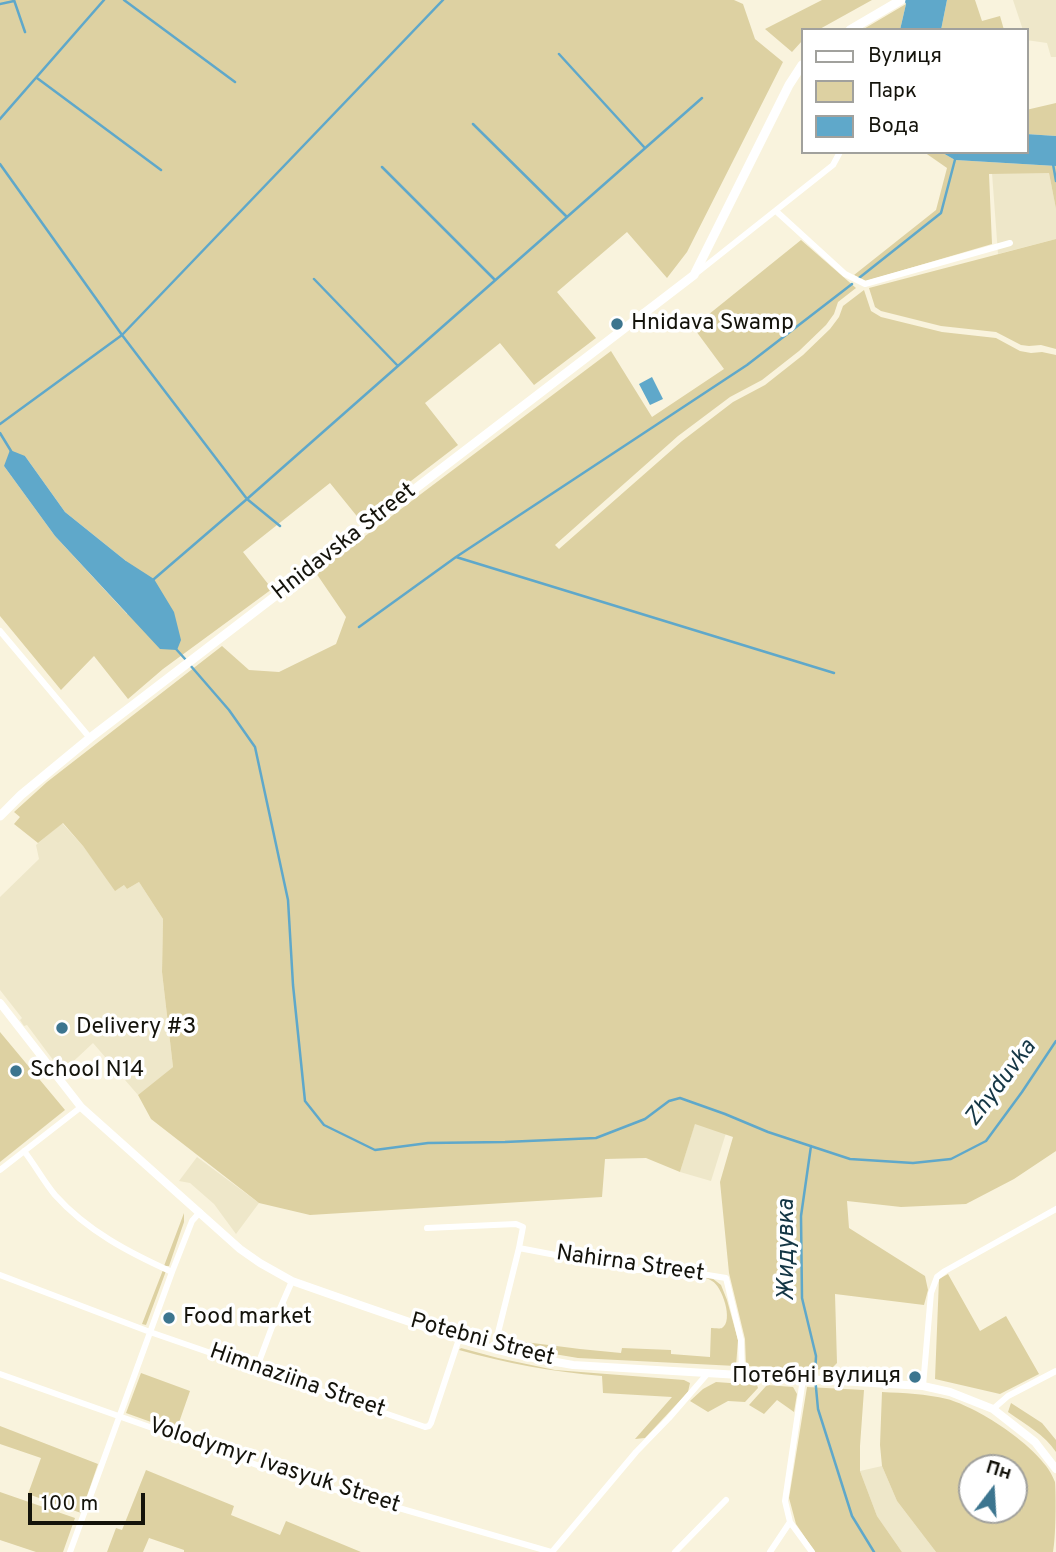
<!DOCTYPE html>
<meta charset="utf-8">
<style>
body{margin:0}
#map{position:relative;width:1056px;height:1552px;overflow:hidden;background:#f9f3dd;font-family:Overpass,sans-serif}
canvas{display:block}
.legend{position:absolute;left:801px;top:28px;width:228px;height:126px;box-sizing:border-box;background:#fff;border:2px solid #a1a19d;margin:0;padding:9px 12px;list-style:none;font-size:21px;color:#14130b}
.legend li{display:flex;align-items:center;gap:14px;height:35px}
.legend b{width:35px;border:2px solid #a1a19d}
.north{position:absolute;left:958px;top:1454px;width:70px;height:70px;box-sizing:border-box;background:#fff;border:2px solid #a1a19d;border-radius:50%;rotate:17deg;font-size:19px;font-weight:700;line-height:28px;text-align:center;color:#14130b}
.north::after{content:'';display:block;margin:auto;width:24px;height:32px;background:#3c758f;clip-path:polygon(50% 0,100% 100%,50% 72%,0 100%)}
.scale{position:absolute;left:28px;top:1493px;width:117px;height:32px;box-sizing:border-box;border:4px solid #14130b;border-top:0;padding-left:9px;font-size:21px;line-height:24px;white-space:nowrap;color:#14130b;-webkit-text-stroke:5px #fff;paint-order:stroke}
</style>
<div id="map">
<canvas width="1056" height="1552"></canvas>
<ul class="legend">
<li><b style="height:9px;background:#fff"></b>Вулиця</li>
<li><b style="height:19px;background:#ddd1a2"></b>Парк</li>
<li><b style="height:19px;background:#5fa8ca"></b>Вода</li>
</ul>
<div class="north">Пн</div>
<div class="scale">100 m</div>
</div>
<script>
const c = document.querySelector('canvas').getContext('2d');
c.lineJoin = 'round';
function fillPath(path, color) {
  c.fillStyle = color;
  c.fill(path, 'evenodd');
}
function strokePath(path, color, width, dash) {
  c.strokeStyle = color;
  c.lineWidth = width;
  c.lineCap = dash ? 'butt' : 'round';
  c.setLineDash(dash || []);
  c.stroke(path);
}
function label(font, color, halo, rows, align = 'center') {
  c.font = font + ' Overpass,sans-serif';
  c.lineWidth = 7;
  c.setLineDash([]);
  c.textBaseline = 'middle';
  c.strokeStyle = halo;
  c.fillStyle = color;
  for (const [text, x, y, turn = 0] of rows) {
    c.save();
    c.translate(x, y);
    c.rotate((+turn || 0) * Math.PI / 180);
    c.textAlign = isNaN(turn) ? turn : align;
    if (halo) c.strokeText(text, 0, 0);
    c.fillText(text, 0, 0);
    c.restore();
  }
}
fillPath(new Path2D(`
 M1013,0H1056V57H1051L1047,43L1026,40V30H1023Z
 M992,173H1049L1056,209V239L998,254Z
 M62,823L83,846L116,890L124,885L127,889L139,882L163,919L162,972L173,1067L138,1095L93,1043L62,1072L27,1025L24,1026L20,1020L22,1018L0,990V897L39,859L36,845Z
 M695,1123L726,1133L711,1181L680,1172Z
 M197,1157L259,1203L236,1234L214,1204L190,1183L179,1181Z
 M882,1466L897,1501L936,1552H902L877,1516L860,1471Z`), '#eee7c9');
fillPath(new Path2D(`
 M0,0H734L743,4L755,39L783,62L687,252L667,278L627,232L557,292L596,338L534,385L500,343L425,403L458,445L360,520L330,483L243,552L272,589L163,669L128,699L94,656L61,690L0,616ZM25,456L65,512L126,561L127,614L55,536L4,466Z
 M822,0H872L818,30H802V41L792,52L765,29Z
 M947,0H975L982,21L1000,16L1004,30H941Z
 M906,4L900,30H862Z
 M1056,103V136L1026,134V110Z
 M924,152H941L955,160L1056,166V209L1049,173L989,174L992,244L866,281L854,275L936,210L947,168Z
 M1056,239V349L1041,345L1029,346L1021,345L996,332L941,326L881,311L875,307L869,288Z
 M801,240L856,288L838,302L834,314L826,325L799,351L762,380L730,397L678,436L555,545L559,549L682,441L733,402L765,385L803,355L830,329L839,317L843,306L864,290L871,311L881,317L942,332L996,338L1020,351L1031,353L1042,352L1056,355V1151L1014,1179L966,1204L901,1207L847,1201L849,1228L925,1276L928,1290L924,1305L835,1294L837,1363L830,1370L746,1366L745,1339L729,1273L720,1182L733,1137L695,1124L680,1172L646,1158L605,1159L602,1197L310,1215L259,1203L151,1119L138,1095L173,1067L162,972L163,919L139,882L127,889L124,885L115,891L83,846L63,823L38,843L14,824L20,817L14,812L47,782L222,646L249,670L279,672L336,644L346,617L316,573L611,351L652,417L724,369L693,327Z
 M0,1032L65,1110L0,1162Z
 M184,1213V1222L169,1266H164Z
 M163,1270L166,1271L146,1325L142,1324Z
 M948,1274L980,1331L1006,1316L1039,1374L1000,1394L935,1379L939,1279Z
 M696,1276L712,1278L721,1285L727,1300L738,1340L736,1366L578,1358L500,1345L501,1339L580,1349L621,1353L622,1348L671,1350V1354L710,1357L711,1328C713,1328 720,1329 722,1328C734,1321 722,1286 712,1281C708,1278 701,1277 696,1276Z
 M461,1348L498,1358L555,1370L684,1380L690,1383L688,1392L645,1438L635,1439L672,1397L603,1393L602,1376C553,1372 506,1363 459,1350Z
 M141,1373L190,1391L176,1431L126,1413Z
 M716,1382L757,1385L758,1388L745,1402L728,1401L708,1412L690,1401L703,1389Z
 M767,1385L793,1387L797,1394L794,1412L777,1400L764,1414L749,1405Z
 M807,1387L864,1390L860,1446V1471L877,1516L902,1552H815L796,1524L789,1498Z
 M882,1392C904,1393 926,1394 947,1399C978,1407 1045,1450 1055,1482C1056,1496 1056,1537 1053,1552H936L897,1501L882,1466L880,1445ZM972,1468H1014V1510H972Z
 M1011,1403L1042,1423L1056,1440V1452C1045,1435 1025,1424 1008,1412Z
 M0,1426L98,1464L81,1513L28,1494L41,1458L0,1444Z
 M146,1470L234,1506L231,1515L280,1535L286,1521L361,1552H184V1550L149,1538L143,1552H107L116,1528L122,1530Z
 M0,1492L75,1518L63,1552H36L0,1540Z`), '#ddd1a2');
fillPath(new Path2D(`
 M904,0H947L941,30H900L906,4Z
 M1026,134L1056,136V166L955,160L941,152H1026Z
 M652,377L663,399L650,405L639,384Z
 M10,450L25,456L65,512L126,561L154,579L174,612L181,640L177,650L160,649L55,536L4,466Z`), '#5fa8ca');
strokePath(new Path2D(`
 M14,0L25,32
 M124,0L235,82
 M0,4L14,1
 M559,54L644,147
 M37,78L161,170
 M0,119L104,0
 M473,124L567,217
 M0,164L122,335L247,499L280,526
 M1053,164L1056,181
 M382,167L495,280
 M859,278L941,213L957,152
 M314,279L397,365
 M0,424L122,335L443,0
 M0,433L11,451
 M456,557L834,673
 M154,579L247,499L702,98
 M359,627L456,557L747,365L852,284
 M176,649L186,660
 M190,665L229,710L255,747L288,900L293,985L305,1101L324,1125L375,1150L428,1143L505,1142L596,1138L645,1119L669,1101L680,1098L725,1114L768,1132L850,1159L913,1163L951,1159L986,1141L1022,1092L1056,1041
 M811,1146L801,1216L802,1298L816,1356L815,1377L818,1409L852,1516L874,1552`), '#5fa8ca', 2.5);
strokePath(new Path2D(`
 M776,211L845,274L865,284L1010,243
 M698,272L833,165L840,152
 M0,631L90,738
 M24,1151C35,1165 44,1182 55,1195C87,1231 130,1253 172,1272
 M0,1170L81,1107
 M427,1228L516,1224L523,1227L519,1248L494,1349
 M519,1248L634,1270H677L726,1278L741,1340L742,1375
 M0,1275L150,1332L425,1427L429,1426L431,1423L459,1339
 M257,1367L272,1327L292,1281
 M0,1374L288,1476L551,1552
 M803,1379L785,1501L790,1522L812,1552
 M923,1386L931,1293L937,1277L945,1271L1056,1209
 M993,1409L1008,1396L1056,1371
 M70,1552L172,1272L192,1221L200,1212
 M552,1552L636,1452L669,1418L708,1373
 M675,1552L726,1500
 M770,1552L790,1522`), '#fff', 6);
strokePath(new Path2D(`
 M0,1003L81,1107L240,1249L260,1263L292,1281L366,1307L459,1339L494,1349L528,1357L573,1365L923,1386L950,1392L993,1409L1035,1442L1056,1469`), '#fff', 8);
strokePath(new Path2D(`
 M850,30L901,0
 M0,816L21,795L90,738L694,275L789,85L802,65`), '#fff', 9);
for (const [x, y, r, color] of [
 [617,324,7,"#3c758f"],
 [62,1028,7,"#3c758f"],
 [16,1071,7,"#3c758f"],
 [169,1318,7,"#3c758f"],
 [915,1377,7,"#3c758f"]
]) {
  const dot = new Path2D();
  dot.arc(x, y, r, 0, 2 * Math.PI);
  c.fillStyle = color;
  c.fill(dot);
  strokePath(dot, '#fff', 2.5);
}
label('23px', '#14130b', '#fff', [
 ["Hnidava Swamp",631,324],
 ["Delivery #3",76,1028],
 ["School N14",30,1071],
 ["Food market",183,1318],
 ["Потебні вулиця",901,1377,"right"]
], 'left');
label('23px', '#14130b', '#fff', [
 ["Hnidavska Street",345,543,-38],
 ["Nahirna Street",630,1265,8],
 ["Potebni Street",482,1341,15],
 ["Himnaziina Street",297,1382,19],
 ["Volodymyr Ivasyuk Street",274,1467,18]
]);
label('italic 24px', '#143645', '#fff', [
 ["Zhyduvka",1002,1084,-53],
 ["Жидувка",788,1250,-90]
]);
</script>
